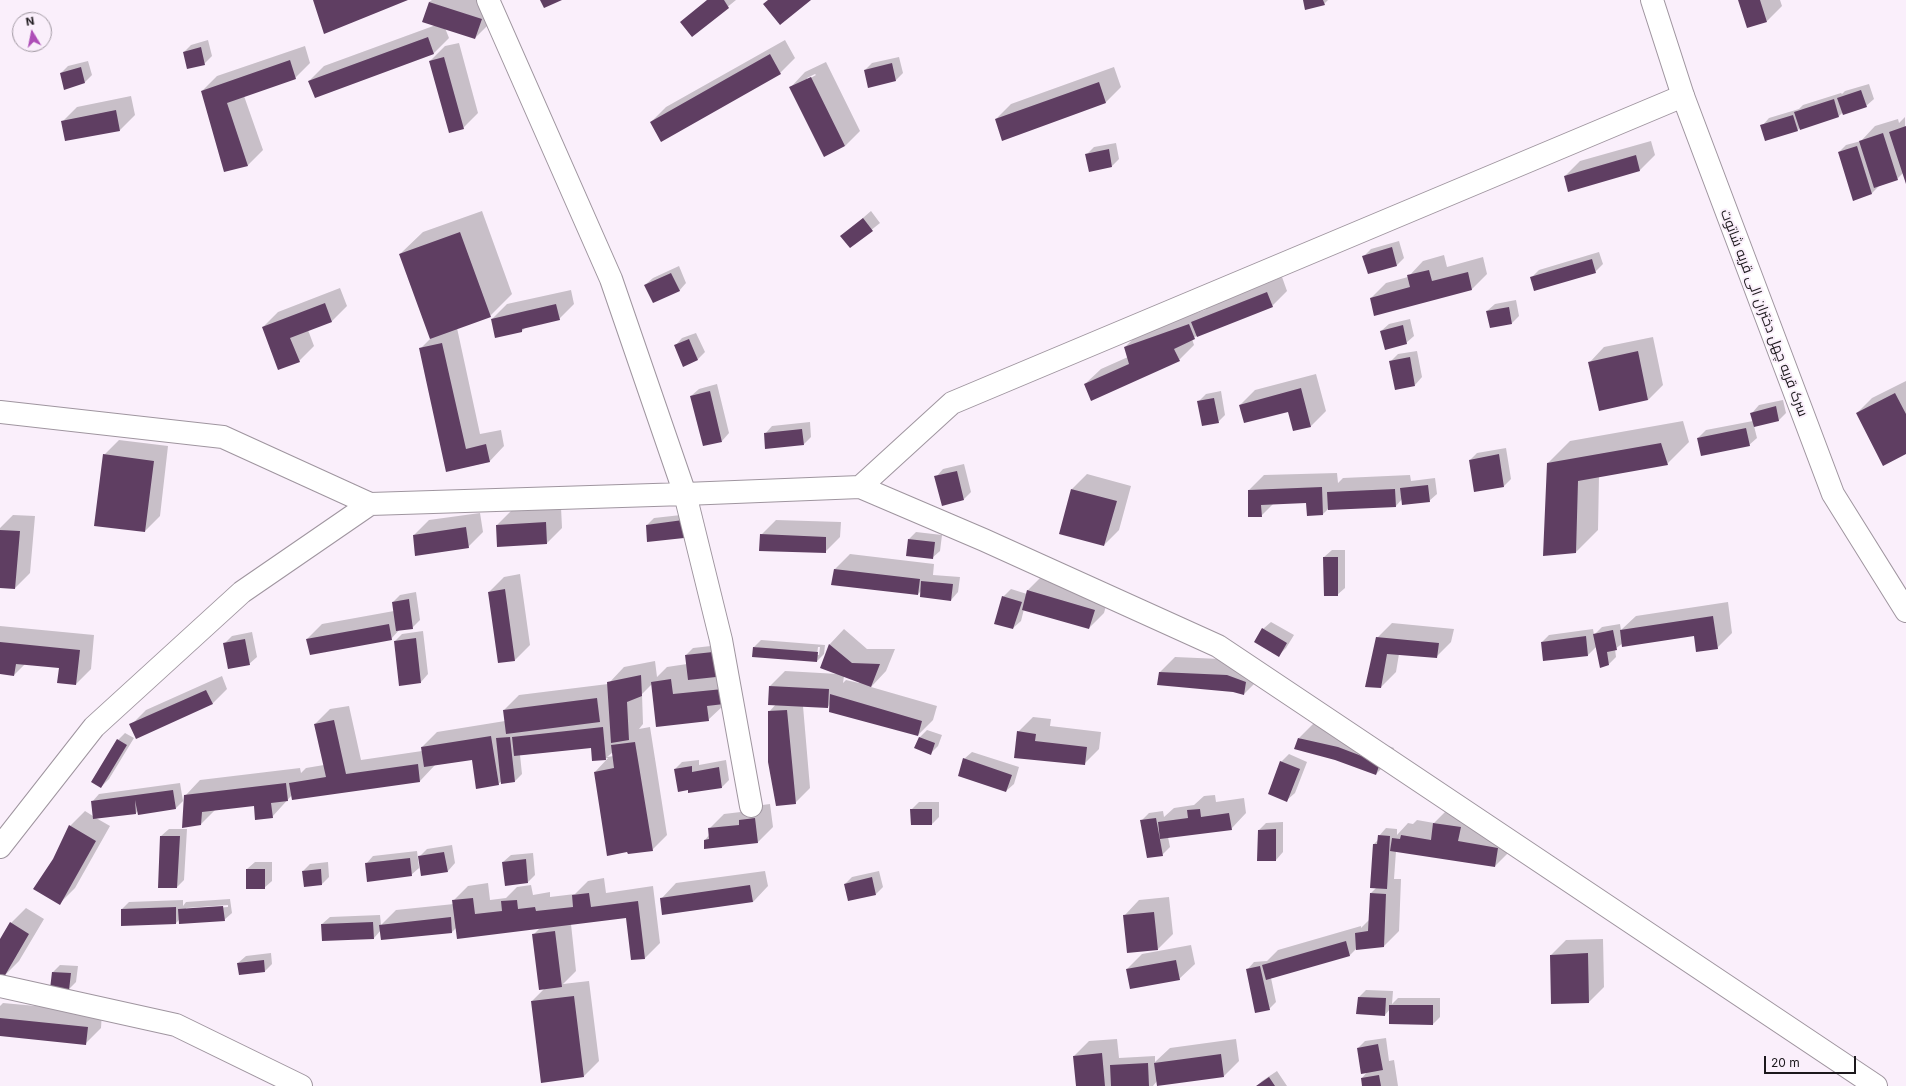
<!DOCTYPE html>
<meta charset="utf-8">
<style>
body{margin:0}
#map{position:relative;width:1906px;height:1086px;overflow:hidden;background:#faeffb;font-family:Inter,sans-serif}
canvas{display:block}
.north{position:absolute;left:12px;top:12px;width:40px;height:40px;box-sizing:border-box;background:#faeffb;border:1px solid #a199a2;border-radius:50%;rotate:350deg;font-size:11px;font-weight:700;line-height:16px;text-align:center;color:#1c181c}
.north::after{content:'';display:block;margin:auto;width:14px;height:18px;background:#ae4eb7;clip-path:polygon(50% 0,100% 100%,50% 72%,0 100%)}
.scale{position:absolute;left:1764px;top:1056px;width:92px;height:18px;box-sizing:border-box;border:2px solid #1c181c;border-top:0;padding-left:5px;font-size:12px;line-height:14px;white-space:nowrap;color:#1c181c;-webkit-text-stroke:3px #faeffb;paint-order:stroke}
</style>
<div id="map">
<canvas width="1906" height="1086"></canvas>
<div class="north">N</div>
<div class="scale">20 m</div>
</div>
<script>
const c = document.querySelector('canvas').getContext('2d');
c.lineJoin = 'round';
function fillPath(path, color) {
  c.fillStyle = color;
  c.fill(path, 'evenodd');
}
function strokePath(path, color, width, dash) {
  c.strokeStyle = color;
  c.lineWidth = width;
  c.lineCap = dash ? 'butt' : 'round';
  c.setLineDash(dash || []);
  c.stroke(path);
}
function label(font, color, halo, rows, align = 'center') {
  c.font = font + ' Inter,Cairo,sans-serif';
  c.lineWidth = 4;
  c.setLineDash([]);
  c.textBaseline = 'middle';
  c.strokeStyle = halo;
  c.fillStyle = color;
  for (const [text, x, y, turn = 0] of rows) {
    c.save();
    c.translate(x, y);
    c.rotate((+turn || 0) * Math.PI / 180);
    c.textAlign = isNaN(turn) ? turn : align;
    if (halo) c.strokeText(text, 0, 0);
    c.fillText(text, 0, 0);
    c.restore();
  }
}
fillPath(new Path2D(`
 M432,0H484L490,23L475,38L445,28L449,38L434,53L315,97L309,81L324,66L436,25L429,2Z
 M707,0H736L693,35Z
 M1304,0H1328L1324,4Z
 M1739,0H1780L1782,6L1767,21Z
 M208,40L212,56L204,64L184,52L191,45Z
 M785,40L795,58L780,73L651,122L666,107Z
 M459,43L478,113L463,128L430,61L445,46Z
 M305,46L310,63L295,78L244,96L263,150L248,165L225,171L202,91L217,76Z
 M899,57L903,73L896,80L865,70L872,63Z
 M88,61L92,75L85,82L61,73L68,66Z
 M826,62L860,131L845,146L790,88L805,72ZM815,74L816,75L807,80V78Z
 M1114,67L1121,87L1106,102L996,119L1011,104Z
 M1869,84L1874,99L1866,106L1843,112L1839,116L1800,127L1798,130L1766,140L1762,126L1769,118L1799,109L1803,105L1841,93L1842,94L1845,91Z
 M131,96L135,115L120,130L62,122L77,107Z
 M1905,117L1906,182L1903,173L1897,179L1879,186L1872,193L1854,199L1839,152L1846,145L1861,141L1875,126L1898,119L1899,123Z
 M1651,141L1655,155L1640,170L1565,176L1580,161Z
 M1116,143L1119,159L1112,166L1087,154L1094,147Z
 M482,211L512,294L490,316L457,328L480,434L501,430L504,446L489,462L447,471L420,349L431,338L400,254L423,232Z
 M871,211L880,223L850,247L842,236Z
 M1399,241L1404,258L1397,265L1364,256L1371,249Z
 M1599,252L1603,264L1595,272L1531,278L1539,270Z
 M1444,255L1447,267L1483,257L1487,274L1472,289L1371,298L1386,283L1408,277L1423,261Z
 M679,266L686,283L679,291L645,285L653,278Z
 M1282,277L1287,291L1272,306L1198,335L1192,339L1194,345L1179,360L1092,399L1085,384L1101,369L1128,357L1125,347L1140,332L1205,310L1208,307Z
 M340,288L347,306L332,321L308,330L314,346L299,361L263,327L278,312Z
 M571,290L574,304L559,319L526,327L522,331L492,319L507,304Z
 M1516,300L1519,316L1512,323L1487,311L1495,304Z
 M1410,319L1414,336L1406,343L1381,331L1389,324Z
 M696,333L705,352L698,359L684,365L675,346L682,338Z
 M1653,337L1663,385L1648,400L1589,363L1604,347Z
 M1417,351L1422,377L1415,385L1390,362L1398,354Z
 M1316,374L1326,411L1311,426L1294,430L1289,411L1240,405L1255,390Z
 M1906,381V453L1857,413L1872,398Z
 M717,384L729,433L722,441L691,396L699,389Z
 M1221,391L1225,415L1218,422L1199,401L1206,394Z
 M1783,400L1786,413L1779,420L1754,426L1757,438L1749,445L1698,438L1706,430L1753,421L1752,413L1759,405Z
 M1683,421L1689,442L1667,464L1599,476L1598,530L1576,552L1548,463L1570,441Z
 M810,422L811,437L804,444L765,434L772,426Z
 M119,440L168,446L160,516L145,531L104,455Z
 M1506,448L1511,479L1504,486L1475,491L1470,460L1477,453Z
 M964,464L971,492L964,499L936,477L943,469Z
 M1337,473L1338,483L1343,478L1410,475L1411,481L1435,478L1437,494L1429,501L1402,499L1396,506L1328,509L1323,514L1307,502L1274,503L1261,516L1249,490L1264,475Z
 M1087,474L1131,486L1119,530L1104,545L1072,489Z
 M561,507L562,528L547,543L497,525L512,510Z
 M480,513L483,532L468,547L414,535L429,520Z
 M690,514L691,530L684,537L648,541L647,525L654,518Z
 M13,515L35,516L30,573L15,588L0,587V528Z
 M776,520L841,522L840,537L825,552L761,535Z
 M916,532L942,535L940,551L932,558L909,539Z
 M1332,550H1345V588L1337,595L1324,557Z
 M850,554L934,564L933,575L960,577L958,592L951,600L921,591L918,594L832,584L835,569Z
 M520,574L530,645L515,660L499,662L489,592L504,577Z
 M1043,575L1109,595L1104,613L1089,628L1024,609L1021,621L1013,628L1003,597L1011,589L1027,594L1028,590Z
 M416,592L420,620L412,628L400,629L391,639H307L322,624L394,611L393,602L400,595Z
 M1728,602L1732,633L1717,648L1695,635L1623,643L1615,649L1616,657L1609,664L1597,646L1588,655L1544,660L1542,642L1549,635L1593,629L1594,635L1602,627L1620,624L1621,630L1636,616Z
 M1271,622L1294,635L1286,648L1279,655L1263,629Z
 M1392,623L1454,629L1451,642L1436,657L1399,654L1396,672L1381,687L1377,638Z
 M0,626L94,635L91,669L76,684L60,667L25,664L14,675L0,673Z
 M844,629L867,649H895L886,671L871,687L937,706L933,720L918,735L830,704L828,707L803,706L810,788L795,803L769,712L776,704L770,686L785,671L838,674L821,667L830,644ZM844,676L860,682L859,683L846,680L843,683Z
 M423,631L428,674L421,682L395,641L402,634Z
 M252,632L257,657L249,664L224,644L232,636Z
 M761,640L825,645L824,654L817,661L754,647ZM818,647H820L819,655H817Z
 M720,645L723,669L715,677L738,674L724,705L708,720L652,684L642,694L643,724L639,729L650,727L667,835L652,850L595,772L608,758L593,760L592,747L520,755L522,774L515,781H502L498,784L473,759L435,765L420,781L292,799V795L272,817L254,805L215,810L200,825L185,796L200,780L300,768L301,773L306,768L324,765L315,724L330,709L349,706L361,760L422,751V747L437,732L505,721L504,710L519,695L608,684L624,667L655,661L657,677L667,667L687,664L686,655L693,648ZM613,752L614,756L607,757Z
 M1175,657L1243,660L1259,679L1244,694L1233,691L1158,684L1160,672Z
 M222,676L227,689L212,704L131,725L146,710Z
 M1033,717L1051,719L1050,726L1101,732L1099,749L1084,764L1015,757L1018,732Z
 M1314,723L1353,733L1394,748L1391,759L1376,774L1299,738Z
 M927,730L942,735L938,746L930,754L916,748L920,737Z
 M125,733L134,738L109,779L101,787L118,740Z
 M972,752L1019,767L1014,784L1006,791L964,759Z
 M1289,754L1307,762L1295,793L1287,800L1281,762Z
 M699,760V765L726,760L729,780L722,787L688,789L675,769L682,762Z
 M180,783L183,801L176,808L138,811L136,813L96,818L110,826L75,888L60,903L70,826L85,811L93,816L92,802L99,794Z
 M1215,795L1216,802L1244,798L1246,813L1231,829L1168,837L1170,847L1162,855L1142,820L1149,813L1163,811L1164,817L1174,808L1194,805L1204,796Z
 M919,802H939V817L932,824L911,810Z
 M770,804L773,827L758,842L705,840L709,835V829L724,814L749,811L755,806Z
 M1449,808L1510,851L1495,866L1396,851L1394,879H1401L1399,931L1384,946L1356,949L1350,955L1271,978L1276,1002L1269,1009L1247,970L1254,962L1267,961L1278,950L1361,926V928L1369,920L1371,893L1376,888L1374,844L1378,840L1379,836L1386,828L1397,829V835L1408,823L1413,824L1417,820L1434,823Z
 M1283,822V852L1276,860L1259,830L1266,823Z
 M169,829H187L184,880L177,887L161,836Z
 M452,845L455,863L448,871L418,858L427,849Z
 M417,851L419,868L411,875L366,864L373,856Z
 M533,853L535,875L528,882L503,862L511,855Z
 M255,862H272V881L264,888L247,869Z
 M328,862L329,877L322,884L303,871L310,864Z
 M765,871L768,886L753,902L661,899L676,883Z
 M879,871L883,887L876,894L845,884L852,877Z
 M604,878L606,893L653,886L660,943L645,958L632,959L627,917L571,924L576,971L563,984L589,981L599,1061L584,1076L542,1082L532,1001L545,988L533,935L540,928L457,927L452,932L381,930L374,938L322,924L330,917L380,915L381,925L396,910L454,904L453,901L468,886L488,883L490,900L506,898L517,887L531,885L533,895L550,892V897L575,894L588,881Z
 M1169,897L1173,934L1158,949L1124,916L1139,900Z
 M230,899L232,913L224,920L180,919L176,923L122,909L129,902L183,900V906L186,902ZM228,905V907L186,910V908Z
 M26,908L44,919L19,961L4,976L0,974V941L11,923Z
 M1603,939L1604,987L1589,1002L1551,955L1566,940Z
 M1191,945L1195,964L1179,979L1127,969L1142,954Z
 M271,953L272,964L265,971L238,963L246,956Z
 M60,965L78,966L76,982L69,989L51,988L53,972Z
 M1366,990L1393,991L1392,1004L1398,998H1440V1017L1433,1024L1390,1009L1385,1015L1359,997Z
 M3,1003L102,1012L101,1028L86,1043L0,1035V1006Z
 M1386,1038L1389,1061L1394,1060L1398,1086H1363L1362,1078L1368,1071L1358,1048L1365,1041Z
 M1117,1039L1119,1058L1155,1056V1062L1170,1048L1236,1039L1239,1061L1224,1076L1157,1081L1153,1086H1077L1074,1056L1089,1041Z
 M1277,1071L1287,1086H1257L1262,1081Z`), '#0003');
fillPath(new Path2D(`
 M313,0H408L324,34Z
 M540,0H562L544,8Z
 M707,0H724L729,8L692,37L680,22Z
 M768,0H811L780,25L763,4Z
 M1303,0H1323L1325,5L1305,10Z
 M1738,0H1760L1767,22L1747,28Z
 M429,2L482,19L475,39L422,22Z
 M428,37L434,54L315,98L308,81Z
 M201,47L205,65L187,69L183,52Z
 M770,54L781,74L661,142L650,122Z
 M444,57L464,129L449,133L429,61Z
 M290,60L296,79L227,103L248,166L224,172L201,91Z
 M892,63L896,81L868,88L864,70Z
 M81,67L85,83L64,90L60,73Z
 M811,77L845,146L824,157L789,87Z
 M1099,82L1106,103L1002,141L995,119Z
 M1861,90L1867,107L1843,115L1837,98Z
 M1834,99L1839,117L1800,130L1794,112Z
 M116,110L120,131L65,141L61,121Z
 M1793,115L1798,131L1765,141L1760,125Z
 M1906,126V184L1889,132Z
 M1883,133L1898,180L1874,188L1859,141Z
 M1857,146L1872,194L1853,201L1838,152Z
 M1109,149L1112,167L1089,172L1085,154Z
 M1636,155L1640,171L1568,192L1564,176Z
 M863,218L873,231L850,248L840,236Z
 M460,232L491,317L430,339L399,254Z
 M1392,247L1397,266L1368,274L1362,256Z
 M1592,259L1596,273L1534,291L1530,277Z
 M1429,270L1432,281L1468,272L1472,290L1374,316L1370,298L1410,287L1407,275Z
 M671,273L680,291L653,303L644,285Z
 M1267,292L1273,307L1197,337L1191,322Z
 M325,303L332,322L290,338L300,362L278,370L262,327Z
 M556,304L560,320L522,329V332L495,338L491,319Z
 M1509,307L1512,324L1490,328L1486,311Z
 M1189,324L1195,339L1174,349L1180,361L1091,401L1084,384L1129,364L1124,347Z
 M1403,325L1407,344L1385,350L1380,331Z
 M689,339L698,360L683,367L674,345Z
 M442,343L466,449L486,444L490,462L446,472L419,348Z
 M1638,351L1648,400L1599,411L1588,362Z
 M1410,357L1415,386L1395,390L1389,361Z
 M1301,388L1311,427L1293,431L1288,412L1244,423L1239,405Z
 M710,391L722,442L703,446L690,396Z
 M1895,393L1906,414V454L1883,466L1856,413Z
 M1214,398L1219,423L1202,426L1197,401Z
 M1776,406L1779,421L1754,427L1750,413Z
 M1746,428L1750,446L1701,456L1697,438Z
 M802,429L804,445L765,449L764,433Z
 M1661,443L1668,465L1578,481L1576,553L1543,556L1547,463Z
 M103,454L154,461L145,532L94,526Z
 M1499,454L1504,487L1474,492L1469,460Z
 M957,471L964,500L942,506L934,476Z
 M1428,485L1430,502L1402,505L1400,488Z
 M1322,487L1323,515L1307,516L1306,503L1261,505L1262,517H1248V490Z
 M1071,489L1117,501L1104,546L1059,534Z
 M1395,489L1396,507L1328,510L1327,492Z
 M683,520L684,538L647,542L646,525Z
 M546,522L547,544L497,547L496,525Z
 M466,527L469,548L415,556L413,535Z
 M0,530L20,531L15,589L0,588Z
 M760,534L826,537V553L759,551Z
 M908,539L935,542L933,559L906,556Z
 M1323,557H1338V596H1324Z
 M834,569L920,579L918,595L831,585Z
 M921,581L953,584L951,601L920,597Z
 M505,589L515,661L498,663L488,592Z
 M1027,590L1095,610L1089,629L1022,610Z
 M1002,596L1022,602L1013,629L994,624Z
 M409,599L413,629L396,631L392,602Z
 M1713,616L1718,649L1696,652L1694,636L1622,647L1620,630Z
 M389,624L392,640L310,655L306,639Z
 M1262,628L1287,643L1279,657L1254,642Z
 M1613,630L1617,650L1607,652L1609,665L1600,668L1593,634Z
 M1586,636L1588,656L1543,661L1541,642Z
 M1376,637L1439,643L1437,658L1387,654L1381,688L1365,687Z
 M416,638L421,683L399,686L394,641Z
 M245,639L250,665L228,669L223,643Z
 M0,642L80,650L76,685L57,683L59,668L16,664L14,676L0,674Z
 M829,644L852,663L880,664L871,687L820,668Z
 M753,647L818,652L817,662L752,657Z
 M713,652L716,677L688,680L685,655Z
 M1159,672L1227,675L1246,682L1244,695L1233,692L1157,685Z
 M641,675L642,696L627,702L629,740L611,743L607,682Z
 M671,679L673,694L723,689L724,704L707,706L709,721L656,727L651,682Z
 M769,686L829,689L828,708L768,705Z
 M206,690L213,704L136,739L129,724Z
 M830,694L922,721L918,736L829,712Z
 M597,698L600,722L506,734L503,710Z
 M787,710L796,804L776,806L768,762V711Z
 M334,720L346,774L418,764L420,782L292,800L289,783L326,777L314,724Z
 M603,727L606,760L592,761L591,748L514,756L512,737Z
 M1017,731L1036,734L1035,741L1087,747L1085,765L1014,758Z
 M491,736L499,785L476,789L472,760L424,767L421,747Z
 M510,737L515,782L501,784L496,738Z
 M919,737L935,743L931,755L914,748Z
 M1298,738L1338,747L1380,763L1376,775L1335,760L1294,749Z
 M117,739L127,745L101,788L91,782Z
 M635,742L653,851L628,854L627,852L607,856L594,772L614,768L611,745Z
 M963,758L1012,775L1006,792L958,776Z
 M1280,761L1300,769L1287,802L1268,794Z
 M692,766V772L719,767L722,788L688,793V790L678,792L674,769Z
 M286,783L288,801L271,803L273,818L255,820L254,806L202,812L201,825L182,828L184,795Z
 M173,790L176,809L138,815L135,800L136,814L93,819L91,801Z
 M910,809H932V825H911Z
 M1200,809L1201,817L1229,813L1232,830L1160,839L1158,822L1188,818L1187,810Z
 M755,818L758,843L704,849V840L709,839L708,828L739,825V820Z
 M1156,818L1163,856L1147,858L1140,820Z
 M1433,823L1461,827L1458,841L1498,848L1495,867L1390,851L1392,838L1400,839L1401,835L1431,840Z
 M69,825L96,841L60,905L33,889L53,859Z
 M1276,829V861H1257L1258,830Z
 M1378,835L1390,836L1387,889L1370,888L1373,844H1377Z
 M160,836H180L177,888H158Z
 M444,852L448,872L421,876L418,856Z
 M410,858L412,876L367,882L365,863Z
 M526,859L528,883L505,886L502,862Z
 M246,869H265V889H246Z
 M321,869L322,885L304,887L302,871Z
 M872,877L876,895L848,901L844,884Z
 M750,885L753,902L662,915L660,898Z
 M589,893L591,907L638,901L645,959L631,960L626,918L457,939L452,900L473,898L475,914L502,911L501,901L517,900L518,909L535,907L536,911L573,907L572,895Z
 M1370,893L1386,894L1384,947L1356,950L1355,933L1368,931Z
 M223,906L225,921L179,924L178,909Z
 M176,907V924L121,926V909Z
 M1154,912L1158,950L1127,953L1123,915Z
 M451,917L452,933L381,940L379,925Z
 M10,922L29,934L4,977L0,975V939Z
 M373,922L374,939L322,941L321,924Z
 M555,931L562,987L539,990L532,934Z
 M1346,941L1350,956L1266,980L1262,965Z
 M1588,953L1589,1003L1551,1004L1550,955Z
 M264,960L265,972L239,975L237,963Z
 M1176,960L1180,980L1130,989L1126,969Z
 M1260,966L1270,1010L1255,1013L1246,969Z
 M52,972L71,973L69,990L50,989Z
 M574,996L584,1077L541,1083L531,1001Z
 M1358,997L1386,998L1385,1016L1356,1014Z
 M1389,1005H1433V1025L1389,1024Z
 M0,1018L88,1027L86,1045L0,1036Z
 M1378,1044L1383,1070L1361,1074L1357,1048Z
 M1102,1053L1105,1086H1076L1073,1056Z
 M1221,1054L1224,1077L1157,1086L1154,1063Z
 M1148,1063L1149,1086H1111L1110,1065Z
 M1379,1075L1381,1086H1362L1361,1078Z
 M1269,1077L1275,1086H1256Z`), '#5f3e62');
const street = new Path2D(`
 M488,0L611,279L685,494L721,640L751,806
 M0,412L223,437L370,504L685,494L860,487L984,540L1218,646L1876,1086
 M860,487L952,403L1683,96
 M0,847L94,727L242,592L370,504
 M0,986L176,1025L301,1086`);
const secondary = new Path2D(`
 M1652,0L1683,96L1833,494L1906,611`);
strokePath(street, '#9f959f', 24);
strokePath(secondary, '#9f959f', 24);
strokePath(street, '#fff', 22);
strokePath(secondary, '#fff', 22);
label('14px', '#1c181c', '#faeffb', [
 ["سرک قریه چهل دختران الی قریه شاتوت",1764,313,69]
]);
</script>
